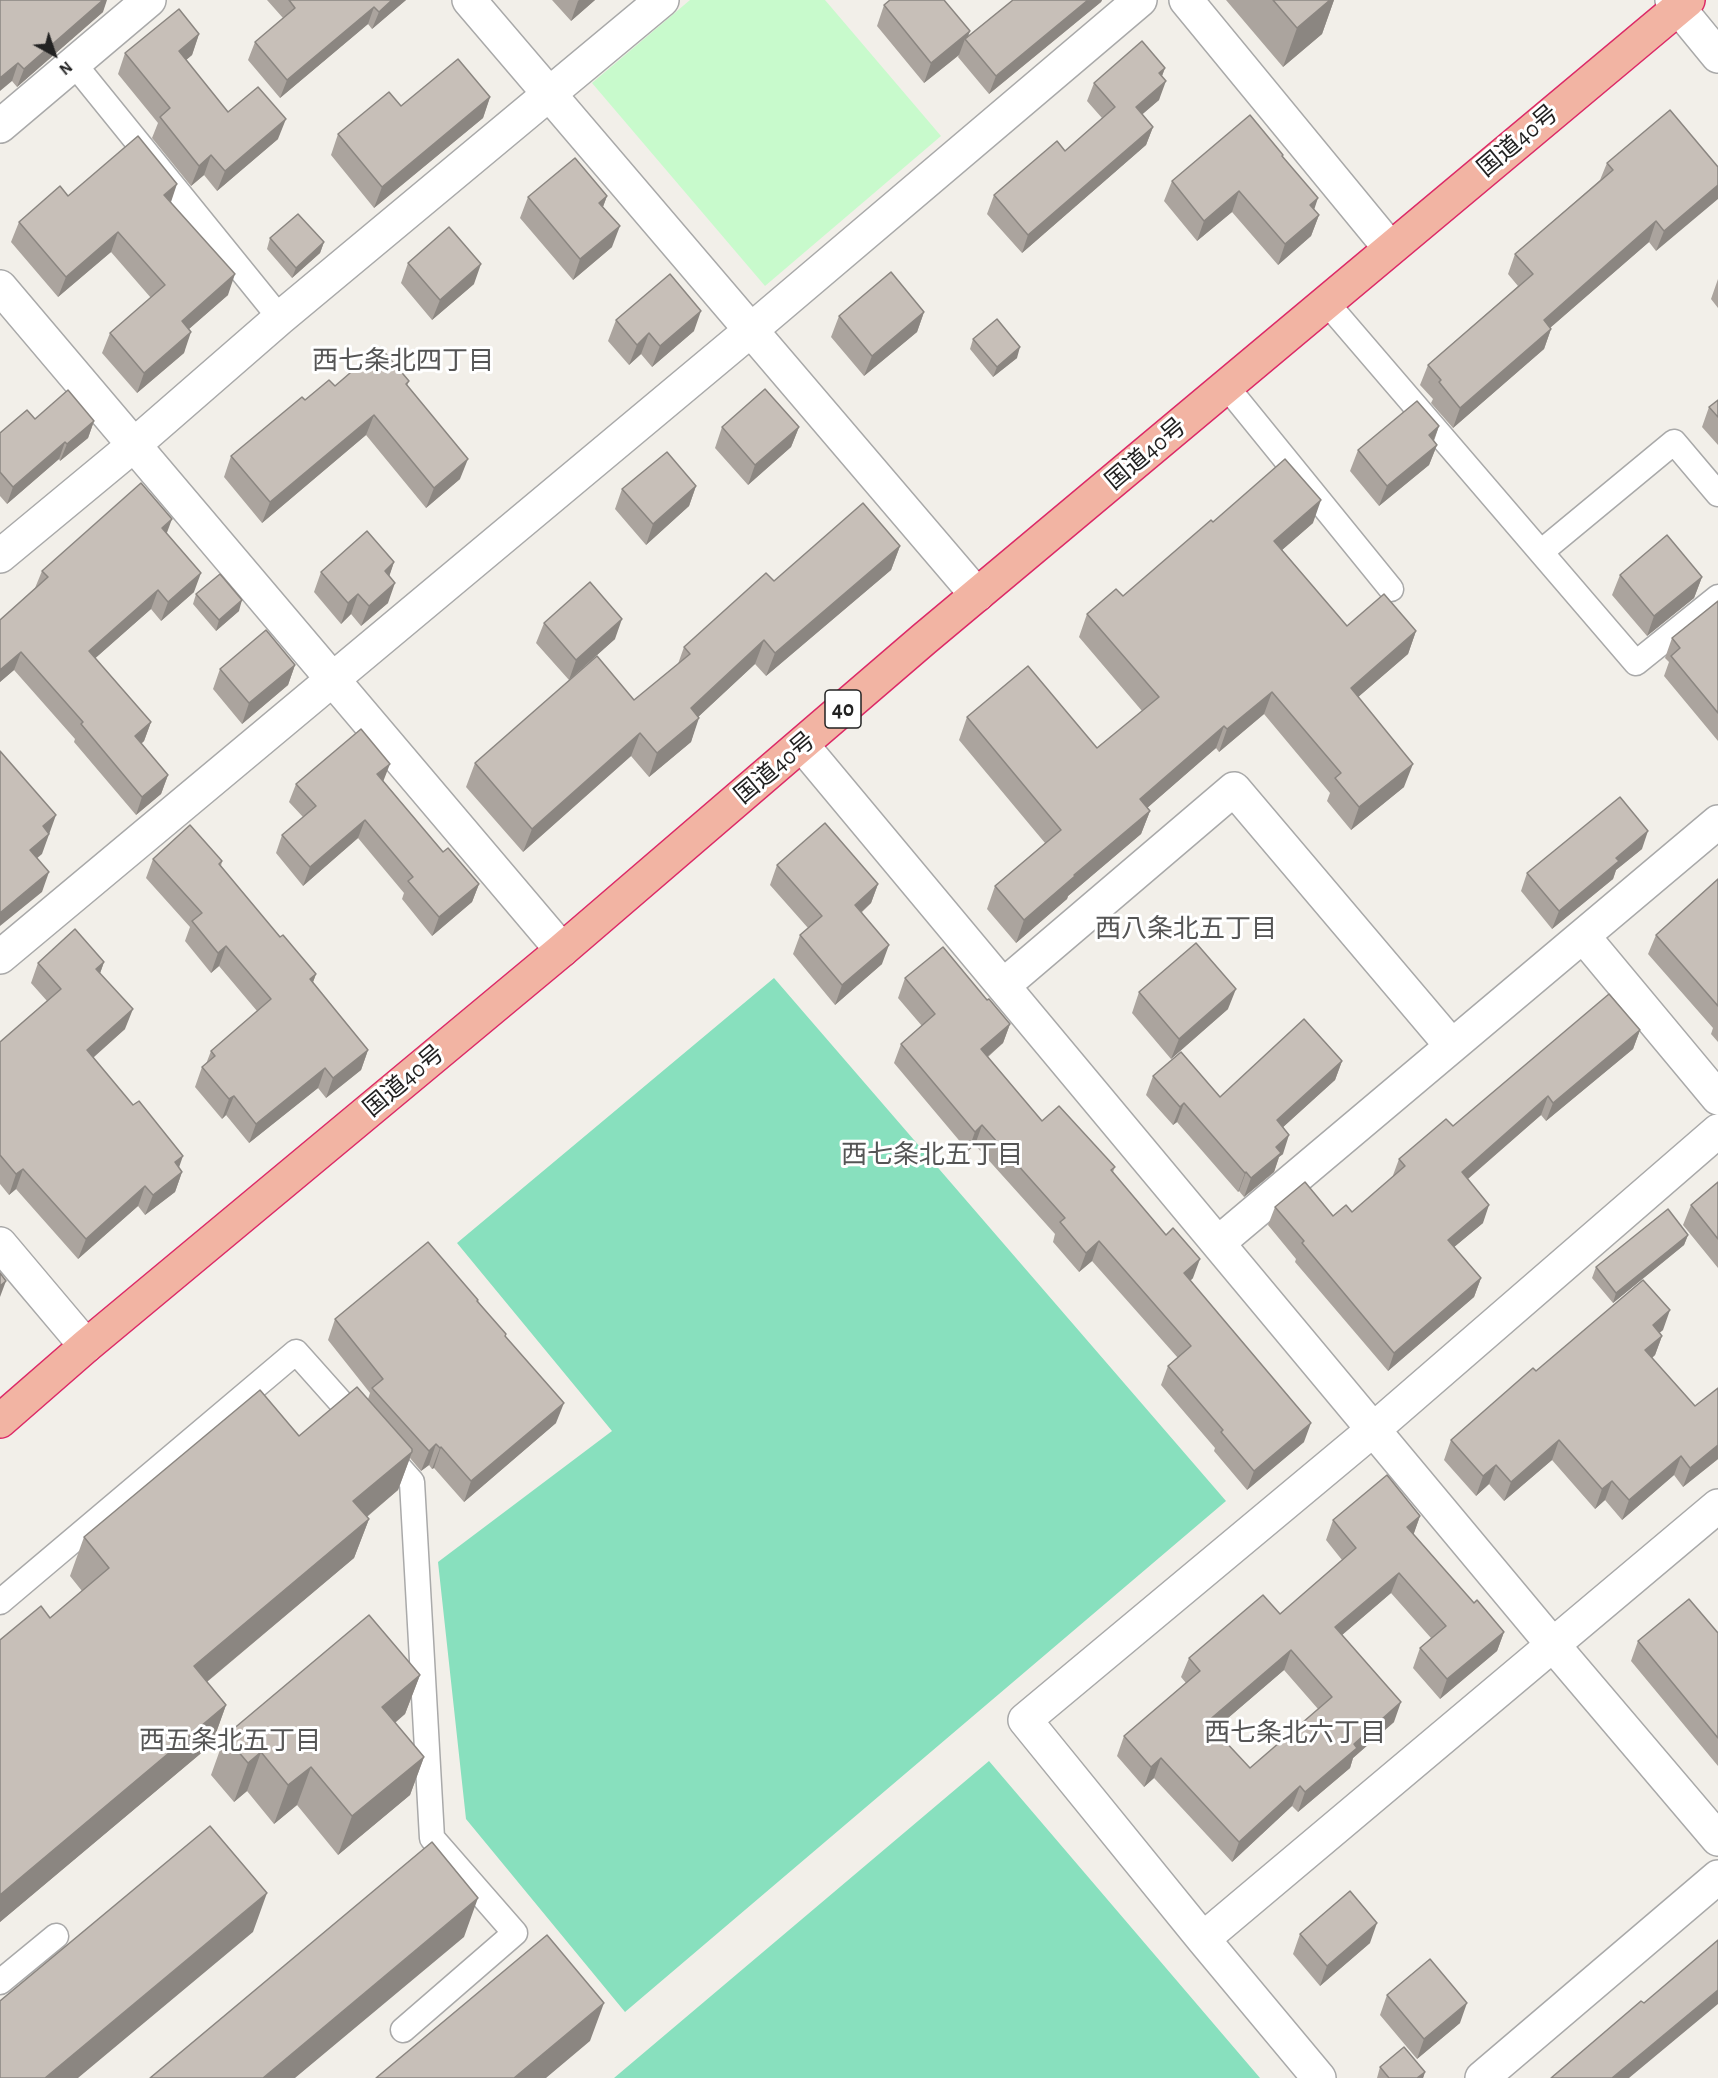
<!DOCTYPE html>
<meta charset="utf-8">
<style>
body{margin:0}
#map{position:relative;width:1718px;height:2078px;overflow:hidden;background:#f2efe9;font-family:"Alegreya Sans",sans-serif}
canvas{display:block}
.north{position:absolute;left:24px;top:24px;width:60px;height:60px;-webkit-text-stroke:4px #fff;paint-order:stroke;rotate:140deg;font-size:16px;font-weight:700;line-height:24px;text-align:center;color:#222}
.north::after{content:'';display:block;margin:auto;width:21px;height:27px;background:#222;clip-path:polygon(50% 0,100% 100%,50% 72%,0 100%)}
</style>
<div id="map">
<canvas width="1718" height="2078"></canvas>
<div class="north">N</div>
</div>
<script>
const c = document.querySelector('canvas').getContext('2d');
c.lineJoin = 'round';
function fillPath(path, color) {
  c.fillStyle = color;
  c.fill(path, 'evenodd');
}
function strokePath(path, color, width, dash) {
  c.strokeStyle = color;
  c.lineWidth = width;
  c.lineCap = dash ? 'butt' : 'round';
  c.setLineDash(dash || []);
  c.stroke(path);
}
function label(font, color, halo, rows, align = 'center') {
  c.font = font + ' "Alegreya Sans","Noto Sans JP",sans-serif';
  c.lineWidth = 6;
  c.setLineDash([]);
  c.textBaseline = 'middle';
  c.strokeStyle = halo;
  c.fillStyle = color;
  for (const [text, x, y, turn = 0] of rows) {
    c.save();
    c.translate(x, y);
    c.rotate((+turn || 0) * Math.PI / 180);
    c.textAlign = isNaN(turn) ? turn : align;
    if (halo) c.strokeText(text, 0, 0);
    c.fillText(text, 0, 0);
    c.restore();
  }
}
fillPath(new Path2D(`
 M690,0H825L941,136L765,286L592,83Z`), '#c8facc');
fillPath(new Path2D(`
 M774,978L1226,1501L625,2012L466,1819L438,1562L612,1431L457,1243Z
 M989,1761L1260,2078H614Z`), '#88e0be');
const service = new Path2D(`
 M75,65L280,318
 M1326,302L1636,663L1718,597
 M1226,386L1391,589
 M1541,552L1674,442L1718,494
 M0,1602L296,1352L412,1482L432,1838L515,1933L403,2030
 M0,1982L56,1936`);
const minor = new Path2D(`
 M469,0L977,595
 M1186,0L1390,248
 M0,126L149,0
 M0,287L562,950
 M0,556L134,445L280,318L662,0
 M802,745L1553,1645L1718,1839
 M1583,936L1718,1098
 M0,957L751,330L1140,0
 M1004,985L1234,789L1451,1045
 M1218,1243L1718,822
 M0,1244L86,1346
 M1203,1939L1718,1506
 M1319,2078L1203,1939L1025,1720L1374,1429L1718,1131
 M1482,2078L1718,1877`);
const tertiary = new Path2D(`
 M1672,0L1718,56`);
const trunk = new Path2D(`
 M0,1421L86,1346L562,950L924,639L1688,0`);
strokePath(service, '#a9a9a9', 27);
strokePath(minor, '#a9a9a9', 36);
strokePath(tertiary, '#a9a9a9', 36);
strokePath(trunk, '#dc2a67', 36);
strokePath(service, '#fff', 24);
strokePath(minor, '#fff', 33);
strokePath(tertiary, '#fff', 33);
strokePath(trunk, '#f2b4a3', 33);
fillPath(new Path2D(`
 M0,0L103,12L17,87L12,81Z
 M267,0H406L372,29L368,24L280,98L248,60L255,42L283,18Z
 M552,0H595L571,21Z
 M1013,0H1102L1101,2L989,94L958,57L959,55L924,83L877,26L884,5L970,31L968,36Z
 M1226,0H1334L1322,34L1283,67Z
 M199,34L192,55L186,60L228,112L278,139L217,191L204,175L191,186L152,138L158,123L118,74L125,53Z
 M1165,68L1162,76L1159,100L1142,114L1153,127L1146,145L1022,253L987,214L994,195L1065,151L1102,118L1087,101L1094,83Z
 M490,97L483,118L374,208L331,155L338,134L401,106Z
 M1282,156L1314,210L1319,215L1311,236L1278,265L1232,212L1197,241L1164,201L1172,181Z
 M1607,163L1718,167L1656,251L1649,242L1550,328L1551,329L1544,349L1453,428L1431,403L1433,399L1420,385L1428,365L1518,286L1508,274L1515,254L1600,180Z
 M68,196L171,202L228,295L189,329L184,353L137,393L102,353L110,333L151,298L111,252L58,297L11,242L19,222Z
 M607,196L603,207L612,247L573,280L520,218L528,197Z
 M270,238L324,242L320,253L292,278L267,249Z
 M408,263L474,284L432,320L401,283Z
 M1718,279V308L1711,299Z
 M924,312L917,332L864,376L831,337L839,316Z
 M616,320L694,331L652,367L641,354L629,365L608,341Z
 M973,339L1017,358L993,377L970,349Z
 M409,381L407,386L460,479L426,508L366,435L262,523L224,477L231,456L305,400L335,386Z
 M1718,400V445L1702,427L1709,407Z
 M35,419L94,421L88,438L60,461L59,459L7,504L0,496V433Z
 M1439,426L1434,441L1437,445L1429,465L1379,506L1350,471L1358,450Z
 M722,427H799L791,447L748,485L715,448Z
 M696,486L689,506L646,545L615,509L622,489Z
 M1213,522L1313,523L1282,550L1347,626L1416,631L1408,654L1358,697L1404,787L1351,830L1327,801L1330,793L1264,714L1219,752L1216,748L1147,808L1150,811L1141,834L1068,896L1067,899L1016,943L987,909L995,886L1045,843L959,740L967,717L1097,748L1142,711L1079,637L1087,614L1123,596Z
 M167,534L194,592L161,621L151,609L95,658L151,722L144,741L141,744L168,775L161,794L136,815L74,742L75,739L14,670L0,682V620L35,588L42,571Z
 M900,546L891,570L766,676L755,664L698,717L691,742L649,777L631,756L523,852L466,787L475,763L634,700L678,664L684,647L774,581Z
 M394,562L389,576L388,603L361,626L351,614L341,624L314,592L321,572Z
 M1620,575L1702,577L1694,598L1647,636L1612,595Z
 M196,594L239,611L216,631L193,604Z
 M1718,601V741L1664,676L1669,662L1665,658L1672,638Z
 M544,623L615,639L569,680L536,643Z
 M295,665L288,685L242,724L213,689L220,669Z
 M384,782L443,852L479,884L472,902L432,936L402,899L404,893L358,838L303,886L276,853L282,835L303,817L289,802L296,784Z
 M1642,849L1616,870L1613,879L1552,929L1521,891L1527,873Z
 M153,859L222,861L221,866L280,937L316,974L313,982L368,1050L361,1070L326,1098L318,1088L249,1143L226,1115L222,1119L195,1087L202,1067L206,1064L211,1051L257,1011L219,966L211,973L185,941L190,927L146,878Z
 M777,865L878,884L871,903L862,912L882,964L835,1005L793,954L800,935L808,928L770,885Z
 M1718,879V1042L1711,1034L1713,1028L1648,954L1656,935Z
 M104,962L100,973L125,1029L93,1058L182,1172L175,1192L145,1215L138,1206L78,1259L16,1189L9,1195L0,1184V1042L47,1001L31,983L38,963Z
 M905,978L987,1000L1010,1024L1003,1043L988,1057L1042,1121L1115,1167L1113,1172L1193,1278L1190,1281L1304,1442L1247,1490L1214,1451L1215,1448L1161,1385L1168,1366L1178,1358L1092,1261L1079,1272L1053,1242L1055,1234L975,1145L968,1151L894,1063L901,1044L922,1026L898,998Z
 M1139,992L1228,1009L1171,1059L1132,1013Z
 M1640,1030L1633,1049L1546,1121L1541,1115L1468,1179L1483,1223L1454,1247L1481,1278L1474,1297L1388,1371L1295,1262L1296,1259L1268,1225L1275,1207L1333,1216L1352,1212L1392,1178L1399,1159L1453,1126Z
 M1342,1061L1335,1080L1283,1127V1154L1279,1157L1274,1172L1244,1197L1239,1191L1238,1192L1177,1122L1173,1125L1146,1095L1153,1076L1220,1097Z
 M1718,1182V1268L1683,1225L1691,1205Z
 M1688,1235L1684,1245L1613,1303L1592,1278L1596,1267Z
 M478,1301L505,1336L556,1423L464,1502L434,1468L432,1469L429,1465L421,1471L410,1458L398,1490L367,1517L369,1519L354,1558L207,1682L226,1705L212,1744L0,1922V1640L50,1618L82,1591L70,1576L84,1537L299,1436L368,1399L370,1393L328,1340L335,1319Z
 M1663,1330L1659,1333L1662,1336L1655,1355L1652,1358L1718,1459L1683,1487L1674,1475L1622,1520L1605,1500L1595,1509L1552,1460L1504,1501L1489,1484L1476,1496L1444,1460L1451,1440L1536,1371Z
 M1420,1516L1413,1535L1474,1603L1504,1632L1497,1651L1440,1699L1413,1668L1420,1648L1431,1638L1391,1593L1342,1635L1394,1722L1353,1758L1350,1768L1298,1812L1292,1806L1232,1862L1154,1778L1144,1787L1117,1756L1124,1736L1186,1683L1181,1677L1189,1658L1280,1614L1342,1560L1326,1540L1333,1520ZM1284,1670L1318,1709L1250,1768L1214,1730Z
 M1718,1633V1766L1631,1661L1638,1641Z
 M420,1675L405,1714L395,1723L424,1757L410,1795L338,1855L297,1805L274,1824L247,1791L234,1802L211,1775L225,1736Z
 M1300,1934L1370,1943L1320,1986L1293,1954Z
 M1387,1995L1460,2023L1417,2059L1380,2015Z
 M1380,2067L1425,2072L1423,2078H1377Z`), '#aba49e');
fillPath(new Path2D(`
 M103,0H107L103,12L17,87L24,69Z
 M392,0H406L372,29L379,12Z
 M579,0H595L571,21L578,1Z
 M1088,0H1102L1101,2L989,94L996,76Z
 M1330,0H1334L1322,34L1283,67L1297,28Z
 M374,7L368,24L280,98L287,80Z
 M970,31L966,41L965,39L959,55L924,83L931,63Z
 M199,34L192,55L172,72L179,51Z
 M18,63L12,81L0,91V78Z
 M1165,68L1158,86L1159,73Z
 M1166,81L1159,100L1130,125L1136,107Z
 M490,97L483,118L374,208L382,187Z
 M286,119L278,139L217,191L225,171Z
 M1153,127L1146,145L1022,253L1028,235Z
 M211,155L204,175L191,186L199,166Z
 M177,184L170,205L164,195Z
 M1718,185V199L1656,251L1664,231Z
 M1239,191L1232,212L1197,241L1204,221Z
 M607,196L599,217V203Z
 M1318,198L1311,219L1310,205Z
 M1319,215L1311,236L1278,265L1285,244Z
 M1656,221L1649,242L1536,340L1544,320Z
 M620,226L612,247L573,280L580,259Z
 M118,232L111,252L58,297L66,277Z
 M324,242L320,253L292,278L296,268Z
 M481,264L474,284L432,320L440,300Z
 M235,274L228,295L174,342L182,321Z
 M701,311L694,331L652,367L660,346Z
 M924,312L917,332L864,376L872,356Z
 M1551,329L1544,349L1453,428L1460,408Z
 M191,332L184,353L137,393L144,373Z
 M649,333L641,354L629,365L637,345Z
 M1020,347L1017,358L993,377L997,367Z
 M374,415L366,435L262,523L270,502Z
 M94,421L88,438L60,461L67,444Z
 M1439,426L1431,447L1429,435Z
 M799,427L791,447L748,485L755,465Z
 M65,442L59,459L7,504L13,487Z
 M1437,445L1429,465L1379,506L1387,486Z
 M468,459L460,479L426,508L434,488Z
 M696,486L689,506L646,545L653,524Z
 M1321,500L1313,523L1266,564L1274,541Z
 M172,519L165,538L162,528Z
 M900,546L891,570L766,676L775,653Z
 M394,562L387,583L385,571Z
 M201,573L194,592L161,621L168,602Z
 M1702,577L1694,598L1647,636L1654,616Z
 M395,583L388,603L361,626L369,606Z
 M158,590L151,609L82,670L89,651Z
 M358,594L351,614L341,624L348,603Z
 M242,600L239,611L216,631L219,620Z
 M622,619L615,639L569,680L576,660Z
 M1416,631L1408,654L1342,711L1351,688Z
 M764,640L755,664L682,732L691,708Z
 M21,652L14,670L0,682V670Z
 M295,665L288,685L242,724L249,703Z
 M1272,692L1264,714L1219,752L1227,729Z
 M699,718L691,742L649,777L657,753Z
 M151,722L144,741L128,755L135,736Z
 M1224,726L1216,748L1131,822L1140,799Z
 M640,733L631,756L523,852L532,829Z
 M390,764L383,782L377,774Z
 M1413,764L1404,787L1351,830L1359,807Z
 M168,775L161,794L136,815L142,797Z
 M1150,811L1141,834L1068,896L1067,899L1016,943L1024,920L1074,875Z
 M56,815L42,854L23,870L30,850L43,826Z
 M365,820L358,838L303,886L310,867Z
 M1648,831L1642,849L1616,870L1613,879L1552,929L1559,911L1616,858Z
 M49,872L42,892L0,926V913Z
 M479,884L472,902L432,936L439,917Z
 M878,884L871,903L848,924L855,905Z
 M889,945L882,964L835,1005L842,985Z
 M226,946L219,966L211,973L218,953Z
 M104,962L97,982L96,969Z
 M316,974L309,993L310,979Z
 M1236,989L1228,1009L1171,1059L1179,1039Z
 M133,1009L125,1029L79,1070L87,1050Z
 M1010,1024L1003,1043L974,1068L981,1049Z
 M1640,1030L1633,1049L1546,1121L1553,1103Z
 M368,1050L361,1070L326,1098L333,1078Z
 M1342,1061L1335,1080L1270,1139L1277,1120Z
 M325,1068L318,1088L249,1143L256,1124Z
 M234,1096L226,1115L222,1119L229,1099Z
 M1548,1096L1541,1115L1455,1190L1462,1172Z
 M1184,1103L1177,1122L1173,1125L1180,1107Z
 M982,1125L975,1145L968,1151L975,1132Z
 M1289,1135L1283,1154L1279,1157L1274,1172L1244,1197L1251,1178L1276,1147Z
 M183,1156L176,1176L175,1162Z
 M23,1169L16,1189L9,1195L16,1174Z
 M182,1172L175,1192L145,1215L153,1195Z
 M1246,1172L1239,1191L1238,1192L1245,1173Z
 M145,1186L138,1206L78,1259L86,1239Z
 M1489,1205L1483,1223L1441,1258L1448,1240Z
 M1688,1235L1684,1245L1613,1303L1616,1293Z
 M1099,1241L1092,1261L1079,1272L1086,1253Z
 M1200,1259L1193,1278L1177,1293L1184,1273Z
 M1481,1278L1474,1297L1388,1371L1394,1353Z
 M6,1281L0,1297V1286Z
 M1670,1310L1663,1330L1646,1344L1653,1325Z
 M1662,1336L1655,1355L1638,1370L1645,1350Z
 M564,1403L556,1423L464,1502L471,1481Z
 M1311,1423L1304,1442L1247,1490L1254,1471Z
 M1559,1440L1552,1460L1504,1501L1511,1482Z
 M436,1444L429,1465L421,1471L429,1451Z
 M1718,1445V1459L1683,1487L1690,1468Z
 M441,1447L434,1468L432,1469L440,1448Z
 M412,1452L398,1490L339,1540L353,1501Z
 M1681,1456L1674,1475L1622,1520L1629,1500Z
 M1496,1465L1489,1484L1476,1496L1483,1476Z
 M1612,1481L1605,1500L1595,1509L1602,1489Z
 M1420,1516L1413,1536L1407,1527Z
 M369,1519L354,1558L179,1705L194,1666Z
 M1399,1573L1391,1593L1328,1647L1335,1627Z
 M1504,1632L1497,1651L1440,1699L1447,1679Z
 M1291,1650L1284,1670L1200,1742L1207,1722Z
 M420,1675L405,1714L368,1745L382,1707Z
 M1401,1702L1394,1722L1353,1758L1350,1768L1298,1812L1305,1792L1354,1744Z
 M226,1705L212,1744L0,1922V1895Z
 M261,1752L247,1791L234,1802L248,1763Z
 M424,1757L410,1795L338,1855L352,1816Z
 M1161,1758L1154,1778L1144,1787L1151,1767Z
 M311,1767L297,1805L274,1824L288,1785Z
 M1300,1786L1292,1806L1232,1862L1239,1842Z
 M267,1893L253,1932L78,2078H45Z
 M478,1898L464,1937L295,2078H263Z
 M1377,1923L1370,1943L1320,1986L1327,1966Z
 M1718,1990V2004L1629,2078H1612Z
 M604,2003L590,2041L546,2078H514Z
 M1467,2003L1460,2023L1417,2059L1424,2039Z
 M1425,2072L1423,2078H1417Z`), '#8b8681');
const building = new Path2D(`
 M0,0H103L24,69L18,63L0,78Z
 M289,0H392L379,12L374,7L287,80L255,42L295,8Z
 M890,0H944L970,31L931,63L884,5Z
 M1013,0H1088L996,76L965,39Z
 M1273,0H1330L1297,28Z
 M179,9L199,34L179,51L228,112L258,87L286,119L225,171L211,155L199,166L160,117L170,108L125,53Z
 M1142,41L1165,68L1159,73L1166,81L1136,107L1153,127L1028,235L994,195L1057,141L1065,151L1115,107L1094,83Z
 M458,59L490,97L382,187L338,134L389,92L401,106Z
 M1670,110L1718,167V185L1664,231L1656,221L1544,320L1551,329L1460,408L1439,382L1441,380L1428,365L1533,274L1515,254L1613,170L1607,163Z
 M1250,115L1283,155L1282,156L1318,198L1310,205L1319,215L1285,244L1239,191L1204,221L1172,181Z
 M138,136L177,184L164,195L235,274L182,321L191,332L144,373L110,333L165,285L118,232L66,277L19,222L60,186L68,196Z
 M575,158L607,196L599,203L620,226L580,259L528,197Z
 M298,214L324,242L296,268L270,238Z
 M449,227L481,264L440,300L408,263Z
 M891,272L924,312L872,356L839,316Z
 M670,274L701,311L660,346L649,333L637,345L616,320Z
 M997,319L1020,347L997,367L973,339Z
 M380,347L409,381L406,384L468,459L434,488L374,415L270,502L231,456L302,397L305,400L329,380L335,386Z
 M765,389L799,427L755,465L722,427Z
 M68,390L94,421L67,444L65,442L13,487L0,472V433L27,410L35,419Z
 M1718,400V417L1709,407Z
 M1417,401L1439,426L1429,435L1437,445L1387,486L1358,450Z
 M667,452L696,486L653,524L622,489Z
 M1285,459L1321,500L1274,541L1347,626L1384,594L1416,631L1351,688L1413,764L1359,807L1335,778L1341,773L1272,692L1227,729L1224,726L1140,799L1150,811L1074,875L1075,876L1024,920L995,886L1061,830L967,717L1028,666L1097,748L1159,697L1087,614L1116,589L1123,596L1211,520L1213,522Z
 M141,483L172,519L162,528L201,573L168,602L158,590L89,651L151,722L135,736L168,775L142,797L81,724L83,722L21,652L0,670V620L48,577L42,571Z
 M863,503L900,546L775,653L764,640L691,708L699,718L657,753L640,733L532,829L475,763L597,656L634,700L690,654L684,647L766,573L774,581Z
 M367,531L394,562L385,571L395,583L369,606L358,594L348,603L321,572Z
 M1667,535L1702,577L1654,616L1620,575Z
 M220,574L242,600L219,620L196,594Z
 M590,582L622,619L576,660L544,623Z
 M1718,601V713L1671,656L1680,648L1672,638Z
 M266,630L295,665L249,703L220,669Z
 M361,729L390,764L377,774L443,852L448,848L479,884L439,917L408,881L413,877L365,820L310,867L282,835L316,806L296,784Z
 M0,751L56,815L43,826L49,834L30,850L49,872L0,913Z
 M1620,797L1648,831L1616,858L1619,861L1559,911L1527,873Z
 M825,823L878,884L855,905L889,945L842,985L800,935L822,916L777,865Z
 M190,825L222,861L219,864L280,937L283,935L316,974L310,979L368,1050L333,1078L325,1068L256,1124L234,1096L229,1099L202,1067L215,1056L211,1051L271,999L226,946L218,953L192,921L202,913L153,859Z
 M1718,879V1006L1656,935Z
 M75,929L104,962L96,969L133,1009L87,1050L133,1105L139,1101L183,1156L175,1162L182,1172L153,1195L145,1186L86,1239L23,1169L16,1174L0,1155V1042L61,989L38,963Z
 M1196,943L1236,989L1179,1039L1139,992Z
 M943,947L987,1000L989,999L1010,1024L981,1049L1042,1121L1059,1106L1115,1167L1111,1170L1166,1235L1173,1228L1200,1259L1184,1273L1311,1423L1254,1471L1221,1432L1223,1430L1168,1366L1191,1346L1099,1241L1086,1253L1060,1222L1065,1218L982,1125L975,1132L901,1044L935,1014L905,978Z
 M1609,994L1640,1030L1553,1103L1548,1096L1462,1172L1489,1205L1448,1240L1481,1278L1394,1353L1302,1243L1304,1241L1275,1207L1305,1182L1333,1216L1346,1205L1352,1212L1405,1166L1399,1159L1446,1119L1453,1126Z
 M1304,1019L1342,1061L1277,1120L1289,1135L1276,1147L1281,1153L1251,1178L1246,1172L1245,1173L1184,1103L1180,1107L1153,1076L1181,1052L1220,1097Z
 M1718,1182V1239L1691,1205Z
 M1668,1209L1688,1235L1616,1293L1596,1267Z
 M428,1242L478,1300L477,1301L506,1334L505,1336L564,1403L471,1481L441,1447L440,1448L436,1444L429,1451L372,1388L383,1379L335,1319Z
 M0,1273L6,1281L0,1286Z
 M1643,1280L1670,1310L1653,1325L1662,1336L1645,1350L1695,1406L1718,1388V1445L1690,1468L1681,1456L1629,1500L1612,1481L1602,1489L1559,1440L1511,1482L1496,1465L1483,1476L1451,1440L1533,1368L1536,1371Z
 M357,1387L412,1449V1452L353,1501L369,1519L194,1666L226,1705L0,1895V1640L41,1606L50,1618L109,1568L84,1537L260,1390L299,1436Z
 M1387,1475L1420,1516L1407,1527L1474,1603L1477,1600L1504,1632L1447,1679L1420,1648L1446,1626L1399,1573L1335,1627L1401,1702L1354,1744L1357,1748L1305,1792L1300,1786L1239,1842L1161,1758L1151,1767L1124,1736L1200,1671L1189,1658L1263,1595L1280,1614L1356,1548L1333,1520ZM1291,1650L1332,1697L1250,1768L1207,1722Z
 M1689,1599L1718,1633V1738L1638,1641Z
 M369,1615L420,1675L382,1707L424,1757L352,1816L311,1767L288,1785L261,1752L248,1763L225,1736Z
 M210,1826L267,1893L45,2078H0V2001Z
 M432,1842L478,1898L263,2078H150Z
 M1350,1891L1377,1923L1327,1966L1300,1934Z
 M547,1935L604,2003L514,2078H376Z
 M1718,1940V1990L1612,2078H1551L1641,2001L1644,2003Z
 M1430,1959L1467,2003L1424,2039L1387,1995Z
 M1404,2047L1425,2072L1417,2078H1389L1380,2067Z`);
fillPath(building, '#c7bfb8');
strokePath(building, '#8b8681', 1.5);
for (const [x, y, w] of [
 [843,709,36]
]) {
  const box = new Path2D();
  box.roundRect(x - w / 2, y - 19, w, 38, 4.5);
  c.fillStyle = '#fff';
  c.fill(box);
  strokePath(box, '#222', 1.5);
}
label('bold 22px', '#222', null, [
 ["40",843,709]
]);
label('24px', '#222', '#fff', [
 ["国道40号",1518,141,-40],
 ["国道40号",1146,454,-40],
 ["国道40号",775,768,-40],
 ["国道40号",404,1081,-40]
]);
label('26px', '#555', '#fff', [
 ["西七条北四丁目",403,361],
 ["西八条北五丁目",1186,929],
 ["西七条北五丁目",932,1155],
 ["西七条北六丁目",1295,1733],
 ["西五条北五丁目",230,1741]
]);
</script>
